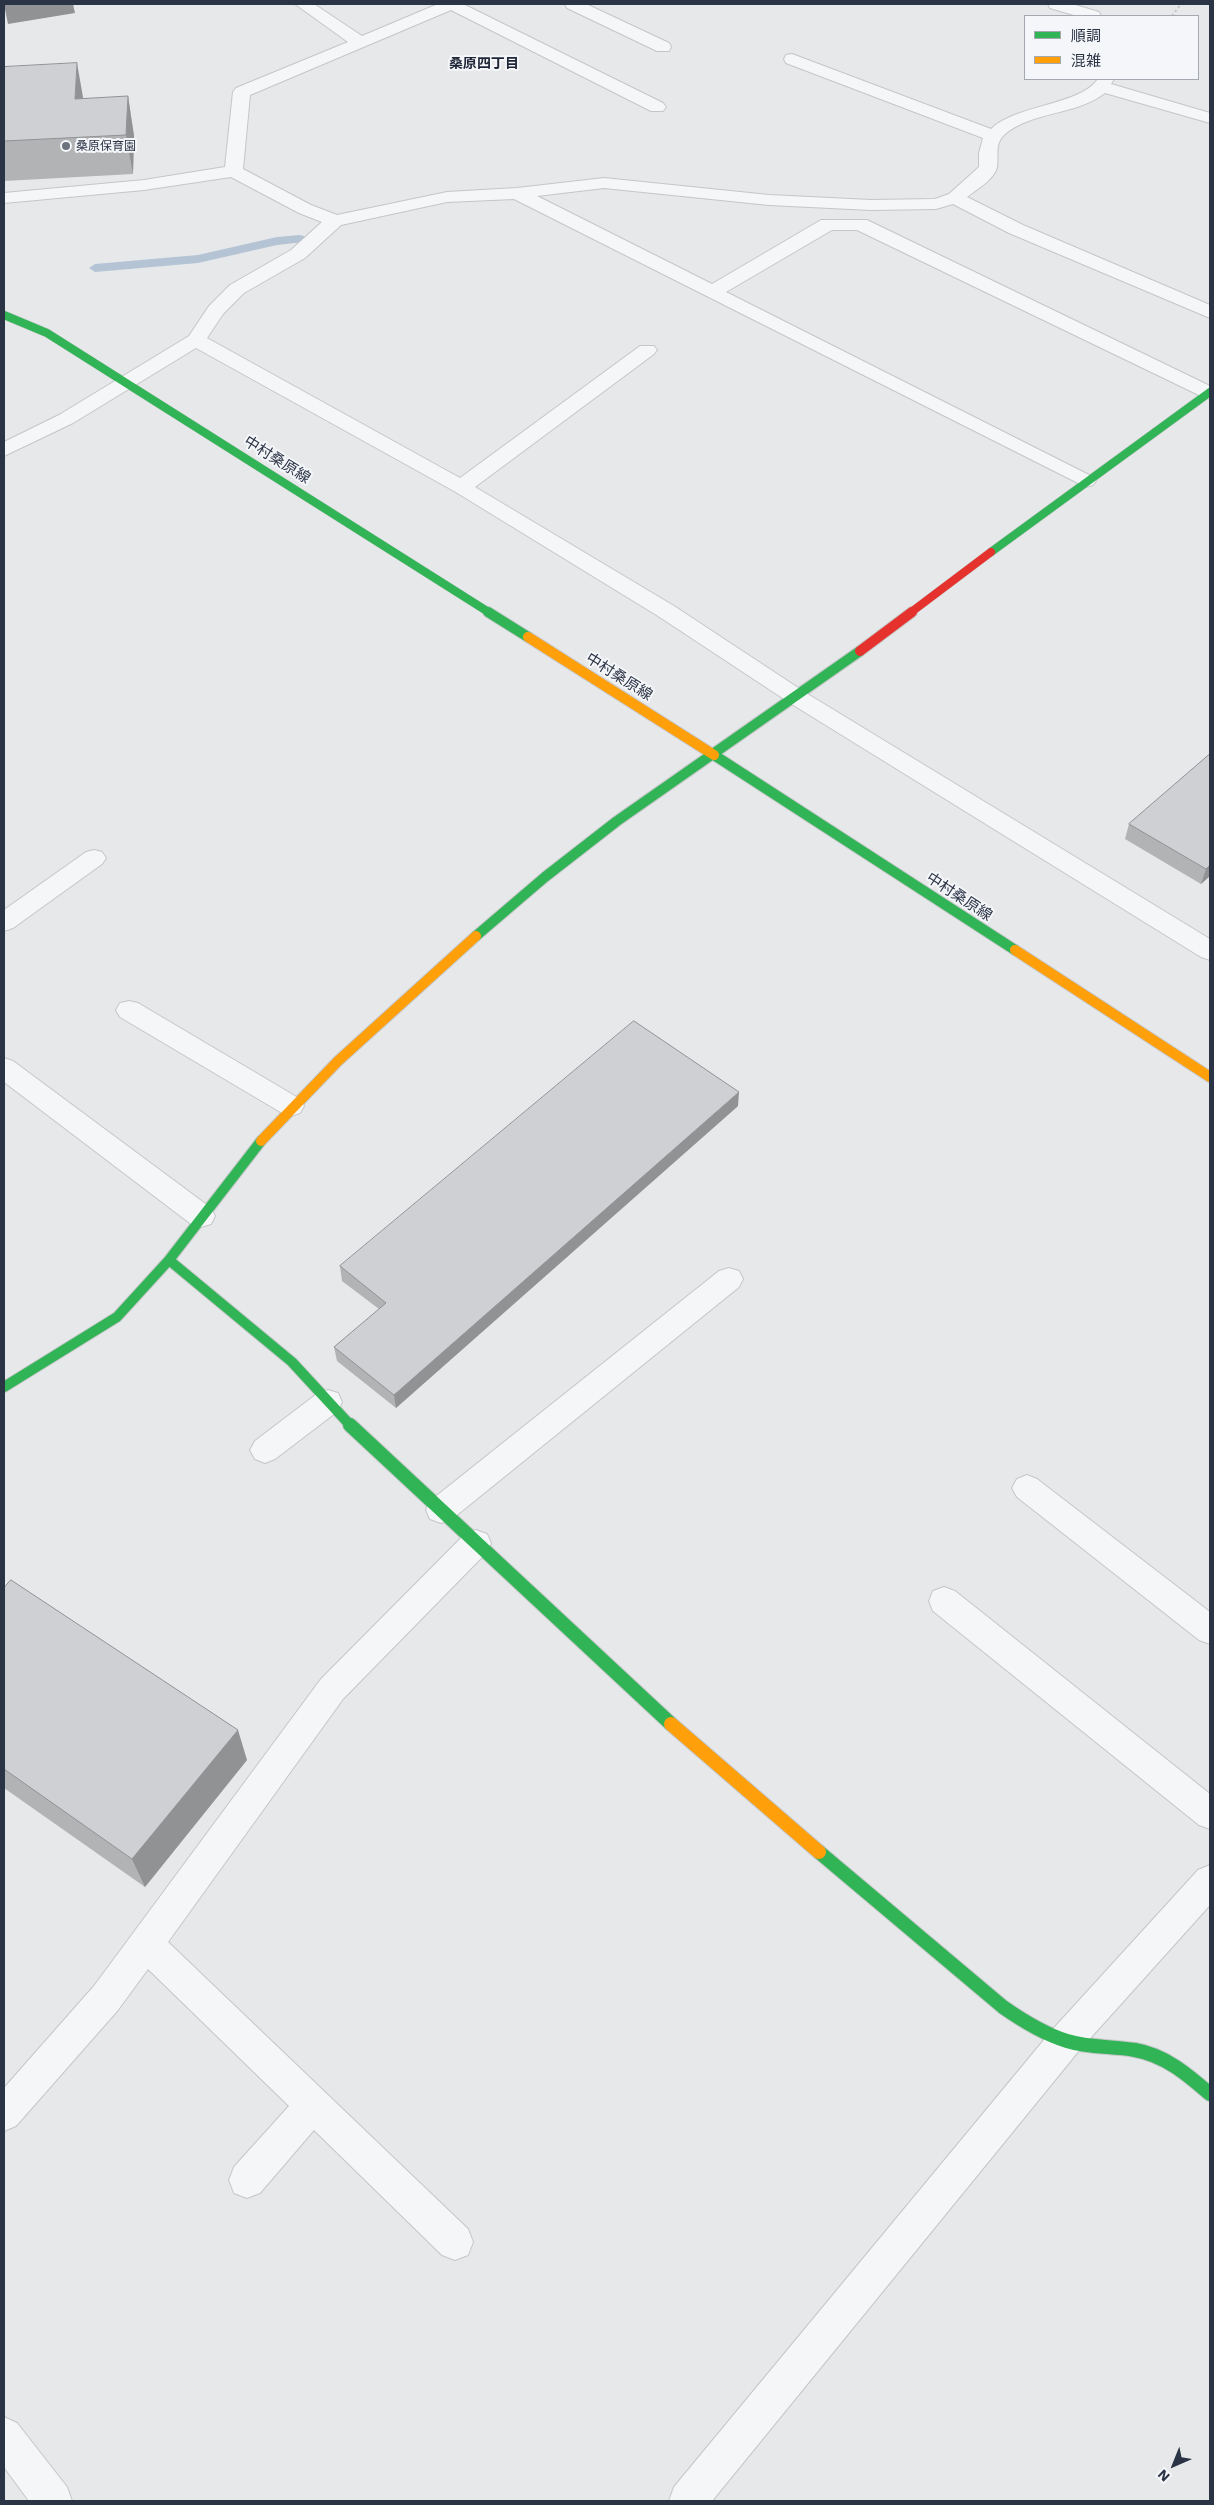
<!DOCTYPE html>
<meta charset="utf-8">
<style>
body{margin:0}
#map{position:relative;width:1214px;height:2505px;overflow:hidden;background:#e6e8ea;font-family:"Work Sans","Noto Sans JP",sans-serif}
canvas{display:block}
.frame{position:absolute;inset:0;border:5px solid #2b3445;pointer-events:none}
.legend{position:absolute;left:1024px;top:15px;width:175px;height:65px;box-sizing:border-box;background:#f4f6f9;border:1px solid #a4a8b1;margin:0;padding:6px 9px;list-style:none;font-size:15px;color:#2b3445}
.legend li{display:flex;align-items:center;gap:10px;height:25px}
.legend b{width:25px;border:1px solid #a4a8b1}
.north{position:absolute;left:1149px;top:2440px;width:50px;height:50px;-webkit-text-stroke:4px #f4f6f9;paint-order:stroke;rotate:224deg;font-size:14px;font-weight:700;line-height:20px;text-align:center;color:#2b3445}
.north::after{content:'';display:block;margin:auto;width:18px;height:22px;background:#2b3445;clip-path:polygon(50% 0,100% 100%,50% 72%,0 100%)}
</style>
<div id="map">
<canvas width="1214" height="2505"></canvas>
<div class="frame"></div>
<ul class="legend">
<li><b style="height:6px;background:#30b455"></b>順調</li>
<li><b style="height:6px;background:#ff9f0a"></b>混雑</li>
</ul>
<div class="north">N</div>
</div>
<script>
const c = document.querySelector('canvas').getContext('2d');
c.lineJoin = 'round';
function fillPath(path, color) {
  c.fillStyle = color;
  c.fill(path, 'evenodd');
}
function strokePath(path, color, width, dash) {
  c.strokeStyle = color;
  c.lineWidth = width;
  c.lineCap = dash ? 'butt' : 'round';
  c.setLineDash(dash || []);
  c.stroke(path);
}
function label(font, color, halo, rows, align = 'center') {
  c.font = font + ' "Work Sans","Noto Sans JP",sans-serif';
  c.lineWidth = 4;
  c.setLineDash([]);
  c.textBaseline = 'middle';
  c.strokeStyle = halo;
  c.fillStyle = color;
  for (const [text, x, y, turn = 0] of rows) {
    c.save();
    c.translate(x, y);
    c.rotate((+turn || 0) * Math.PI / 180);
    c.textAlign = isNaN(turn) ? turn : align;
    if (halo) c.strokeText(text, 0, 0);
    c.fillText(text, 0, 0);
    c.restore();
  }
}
fillPath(new Path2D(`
 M300,235L304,236L306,239L304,242L277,245L198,263L95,272L89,268L95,264L198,255L277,237Z`), '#b4c4d5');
const street = new Path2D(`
 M295,4H314L362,36L438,4H463L663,103L666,107L663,111H651L451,10L250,95L243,169L311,205L337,215L447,192L517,188L604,178L769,195L871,200L935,199L949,194L979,167V153L983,138L786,63L784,59L786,55L792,54L991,129C1017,104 1079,106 1098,79H1114L1111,84L1210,113V123L1105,93C1077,115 1033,111 1005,134C994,144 999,155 997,167C995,179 976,190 967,197L1023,225L1210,305V318L1009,233L953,204L936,209L871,210L769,205L604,188L537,196L712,284L821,220H867L1210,386V399L1203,397L857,230H832L726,292L1093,477L1096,481L1093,485L1086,487L514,199L447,202L341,225L305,258L244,293L223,314L207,338L460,478L640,346H654L657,350L654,354L475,487L674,606L806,693L1210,939V960L1201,957L790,703L658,616L454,491L196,348L73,423L4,456V442L59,415L189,336L209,306L230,285L291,250L322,222L299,213L231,177L144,190L4,203V193L144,180L225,167L233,92L236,88L348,42Z
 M565,4H586L669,43L671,47L669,51H657L567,8Z
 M1048,4H1072L1099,12L1101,16H1077L1050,8Z
 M94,850L102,852L106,858L102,864L13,928L4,931V910L86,852Z
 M129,1001L138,1003L300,1099L304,1106L300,1113L291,1116L282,1113L120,1017L116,1010L120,1003Z
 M4,1058L13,1061L211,1208L215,1216L211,1224L201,1227L191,1224L4,1082Z
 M729,1268L739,1271L743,1279L739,1287L452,1519L441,1523L430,1519L426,1510L430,1501L719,1271Z
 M328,1390L338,1393L342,1402L338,1411L275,1459L265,1463L255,1459L250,1450L255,1441L318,1393Z
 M1027,1475L1037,1479L1210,1612V1644L1199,1640L1017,1497L1012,1488L1017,1479Z
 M476,1530L487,1534L491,1543L487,1552L343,1699L168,1942L468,2229L473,2242L468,2255L455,2260L442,2255L314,2130L260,2193L247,2198L234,2193L229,2180L234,2167L289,2106L148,1969L118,2010L16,2126L4,2131V2088L94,1986L321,1679L465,1534Z
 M944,1587L955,1591L1210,1794V1829L1199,1825L933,1611L929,1601L933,1591Z
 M1210,1865V1905L1077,2053L712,2501H669L674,2487L1053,2029L1198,1870Z
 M4,2417L17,2423L67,2487L72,2501H29L4,2467Z`);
const fastFar2 = new Path2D(`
 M4,315L47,333L490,613
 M991,552L1210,392`);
const fastFar1 = new Path2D(`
 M488,612L528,637
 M714,755L1015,950
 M476,936L545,877L617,821L860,651
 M169,1260L292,1362L351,1426
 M4,1387L117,1317L169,1260L261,1141`);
const fast = new Path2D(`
 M350,1425L671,1724
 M819,1852L1003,2007C1023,2021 1044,2034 1067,2041C1089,2048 1112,2046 1135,2050C1165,2055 1188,2075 1210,2094`);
const slowFar1 = new Path2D(`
 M528,637L714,755
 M1015,950L1210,1077
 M261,1141L338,1061L476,936`);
const slow = new Path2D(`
 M671,1724L819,1852`);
const jamFar1 = new Path2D(`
 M910,613L991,552`);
const jam = new Path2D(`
 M860,651L912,612`);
strokePath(street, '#c4c6c8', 2);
strokePath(fastFar2, '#c4c6c8', 9);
strokePath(fastFar1, '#c4c6c8', 12);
strokePath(fast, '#c4c6c8', 16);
strokePath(slowFar1, '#c4c6c8', 12);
strokePath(slow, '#c4c6c8', 16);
strokePath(jamFar1, '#c4c6c8', 9);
strokePath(jam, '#c4c6c8', 12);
strokePath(new Path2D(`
 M1172,16L1181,4`), '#c5c6ca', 2, [2.5, 2.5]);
fillPath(street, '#f5f6f7');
strokePath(fastFar2, '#30b455', 8);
strokePath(fastFar1, '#30b455', 10);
strokePath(fast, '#30b455', 14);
strokePath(slowFar1, '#ff9f0a', 10);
strokePath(slow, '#ff9f0a', 14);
strokePath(jamFar1, '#e5322d', 8);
strokePath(jam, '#e5322d', 10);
fillPath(new Path2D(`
 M4,67L84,99L128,96L134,136L133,174L4,181Z
 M1210,754V876L1201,884L1125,839L1129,824Z
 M738,1106L396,1408L337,1361L334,1347L379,1309L342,1281L340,1266Z
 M4,1588L247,1760L145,1887L4,1788Z`), '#b1b3b5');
fillPath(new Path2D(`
 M4,4H73L75,13L8,24Z
 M77,63L84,103L75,99Z
 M128,96L134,136L133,174L126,135Z
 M1210,865V876L1201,884L1206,869Z
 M739,1092L738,1106L396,1408L394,1395Z
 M238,1730L247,1760L145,1887L132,1859Z`), '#909294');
const building = new Path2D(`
 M77,63L75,99L128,96L126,135L4,141V67Z
 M1210,754V865L1206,869L1129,824Z
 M634,1021L739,1092L394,1395L334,1347L386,1303L340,1266Z
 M11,1580L238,1730L132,1859L4,1769V1588Z`);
fillPath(building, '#ced0d3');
strokePath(building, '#909294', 1);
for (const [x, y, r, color] of [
 [66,146,5,"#6c737f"]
]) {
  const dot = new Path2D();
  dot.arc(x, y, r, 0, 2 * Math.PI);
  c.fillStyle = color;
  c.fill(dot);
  strokePath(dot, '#f4f6f9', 2);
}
label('12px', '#2b3445', '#f4f6f9', [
 ["桑原保育園",76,146]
], 'left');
label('bold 14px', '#1d2536', '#f4f6f9', [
 ["桑原四丁目",484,64]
]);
label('15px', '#2b3445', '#f4f6f9', [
 ["中村桑原線",277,460,32],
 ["中村桑原線",619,677,32],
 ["中村桑原線",959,897,33]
]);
</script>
